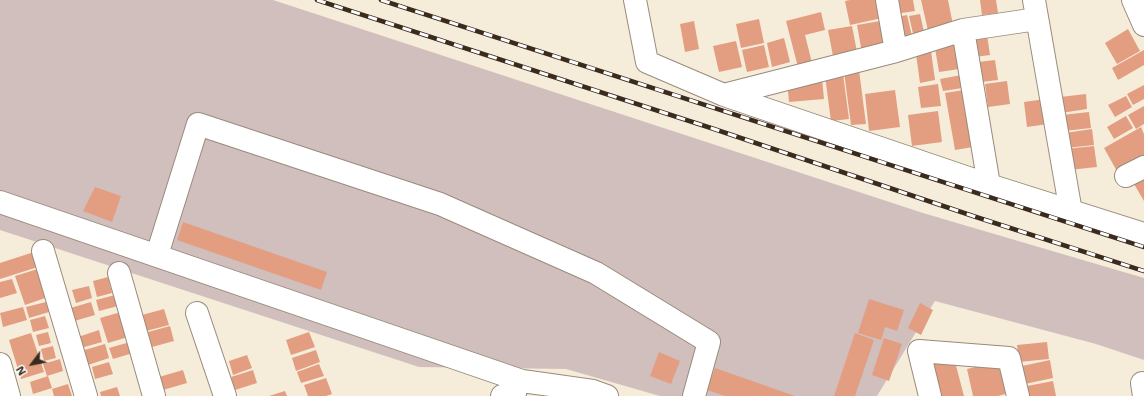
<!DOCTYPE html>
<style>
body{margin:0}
#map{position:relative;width:1144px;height:396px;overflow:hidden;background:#f6ecda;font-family:"Shantell Sans",sans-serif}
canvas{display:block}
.north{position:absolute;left:12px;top:344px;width:40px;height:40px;-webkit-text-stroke:3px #fff;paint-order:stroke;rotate:238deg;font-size:11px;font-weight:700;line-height:16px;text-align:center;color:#3b2a1e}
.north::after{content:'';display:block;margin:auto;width:14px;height:18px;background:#3b2a1e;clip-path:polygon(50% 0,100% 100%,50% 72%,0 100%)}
</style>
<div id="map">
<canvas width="1144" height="396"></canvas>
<div class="north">N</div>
</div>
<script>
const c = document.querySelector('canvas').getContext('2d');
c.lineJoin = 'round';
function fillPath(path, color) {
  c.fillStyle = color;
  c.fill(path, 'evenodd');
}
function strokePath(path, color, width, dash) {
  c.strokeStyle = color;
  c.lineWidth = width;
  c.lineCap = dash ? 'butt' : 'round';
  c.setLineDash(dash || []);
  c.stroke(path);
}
fillPath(new Path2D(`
 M0,0H273L923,213L1144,278V360L1096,344L935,301L877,396H660L566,369L419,367L0,230Z`), '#d1bfbd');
fillPath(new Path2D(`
 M850,0H878L882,18L850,25L845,1Z
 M893,0H913L915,11L895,14Z
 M921,0H948L954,30L929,35Z
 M980,0H996L998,13L982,15Z
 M821,12L825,30L805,35L813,67L799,71L786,21Z
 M920,14L925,36L914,38L909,16Z
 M907,15L913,40L898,43L892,18Z
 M759,19L764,43L741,48L736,24Z
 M886,20L891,48L862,53L857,25Z
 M694,21L699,49L685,52L680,24Z
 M852,26L857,52L833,56L828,30Z
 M1128,29L1140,51L1117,64L1105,43Z
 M987,35L990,55L975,57L972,37Z
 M784,38L790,62L772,67L767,43Z
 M736,41L742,67L719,72L713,46Z
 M962,44L966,68L939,72L935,48Z
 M764,45L769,67L747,72L742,50Z
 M1144,50V65L1118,80L1112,68Z
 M931,51L935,80L920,83L916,54Z
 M995,60L998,80L981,82L978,62Z
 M859,70L866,124L851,125L844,72Z
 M843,74L849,119L831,121L825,76Z
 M967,74L969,87L943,91L940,79Z
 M822,79L824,99L789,102L787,81Z
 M1007,81L1010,104L988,107L985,84Z
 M938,84L941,106L921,108L918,87Z
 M1144,85V99L1133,105L1127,94Z
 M970,89L979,146L955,150L945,93Z
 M895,90L900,127L869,131L865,94Z
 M1086,94L1087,109L1061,113L1060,97Z
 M1126,96L1132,107L1115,117L1108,105Z
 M1045,99L1048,124L1027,127L1024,102Z
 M1144,106V124L1136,129L1128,115Z
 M938,111L942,142L912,146L908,115Z
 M1089,112L1091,128L1064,131L1062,115Z
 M1126,116L1133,128L1114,139L1107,127Z
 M1141,127L1144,134V159L1118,173L1104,148Z
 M1092,129L1094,145L1067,148L1065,133Z
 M1094,146L1097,167L1069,170L1066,149Z
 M1144,172V201L1131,179Z
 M95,187L121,196L112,222L83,211Z
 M183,222L327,272L321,290L177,240Z
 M37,251L41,266L0,279V263Z
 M41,268L51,296L25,305L15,276Z
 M108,277L112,293L97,297L93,281Z
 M12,279L17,293L0,298V282Z
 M89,286L92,298L76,303L72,290Z
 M115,295L118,306L99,311L96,300Z
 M869,299L904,310L897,331L885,327L881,340L858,333Z
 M46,302L49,312L29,318L26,307Z
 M91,302L95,315L71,322L67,309Z
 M920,303L933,310L921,335L908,328Z
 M23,307L27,320L3,327L0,313Z
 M164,309L169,325L146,331L142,315Z
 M121,312L128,337L108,343L100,318Z
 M45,316L49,328L33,332L30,320Z
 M170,326L174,341L152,347L148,332Z
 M99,330L102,342L81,348L78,337Z
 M48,332L51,343L39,346L36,335Z
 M309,332L315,347L291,355L286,340Z
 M31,333L44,372L21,379L9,340Z
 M855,333L874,340L855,396H834Z
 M884,338L902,344L889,381L872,375Z
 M130,342L133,353L113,359L109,348Z
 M1047,342L1049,359L1019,362L1017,345Z
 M105,344L109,358L85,366L81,351Z
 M53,346L56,358L44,361L41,349Z
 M316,350L320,362L296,371L292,358Z
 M659,352L680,361L671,384L650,376Z
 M247,355L252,368L233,375L229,361Z
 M954,358L964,396H935L927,364Z
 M60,359L63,371L47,376L43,364Z
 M1050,360L1053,378L1025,384L1022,366Z
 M1001,361L1009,393L998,396H973L967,369Z
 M109,362L113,374L95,379L92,367Z
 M319,364L324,376L301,383L297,372Z
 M715,368L795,396H725L707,390Z
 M183,370L187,383L163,390L159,377Z
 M253,370L257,383L235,390L231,377Z
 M48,376L52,388L33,394L30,382Z
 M326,378L332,394L326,396H308L304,385Z
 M1053,381L1056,396H1029L1027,386Z
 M68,384L72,396H54L52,389Z
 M117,387L120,396H101L100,392Z
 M285,391L287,396H269Z`), '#e39e81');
const minor = new Path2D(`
 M635,0L647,62L724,95L989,185L1144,234
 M887,0L896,51
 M1034,0L1071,212
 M1133,0L1144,25
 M963,30L989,185
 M724,95L896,51L963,30L1037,19
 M1126,176L1144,167
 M0,202L522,381L593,391L607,396
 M43,251L86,396
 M157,255L198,124L440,204L596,273L709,342L694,396
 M119,273L154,396
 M197,313L225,396
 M0,364L9,396
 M1142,383L1144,396
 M502,396L515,393
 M930,396L919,351L1009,358L1018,396`);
strokePath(minor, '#988b7c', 24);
strokePath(minor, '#fff', 22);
const rail = new Path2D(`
 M317,0L714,129L973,216L1144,271
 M381,0L1144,247`);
strokePath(rail, '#3b2a1e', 4.5);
strokePath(rail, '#fff', 3, [9]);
</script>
